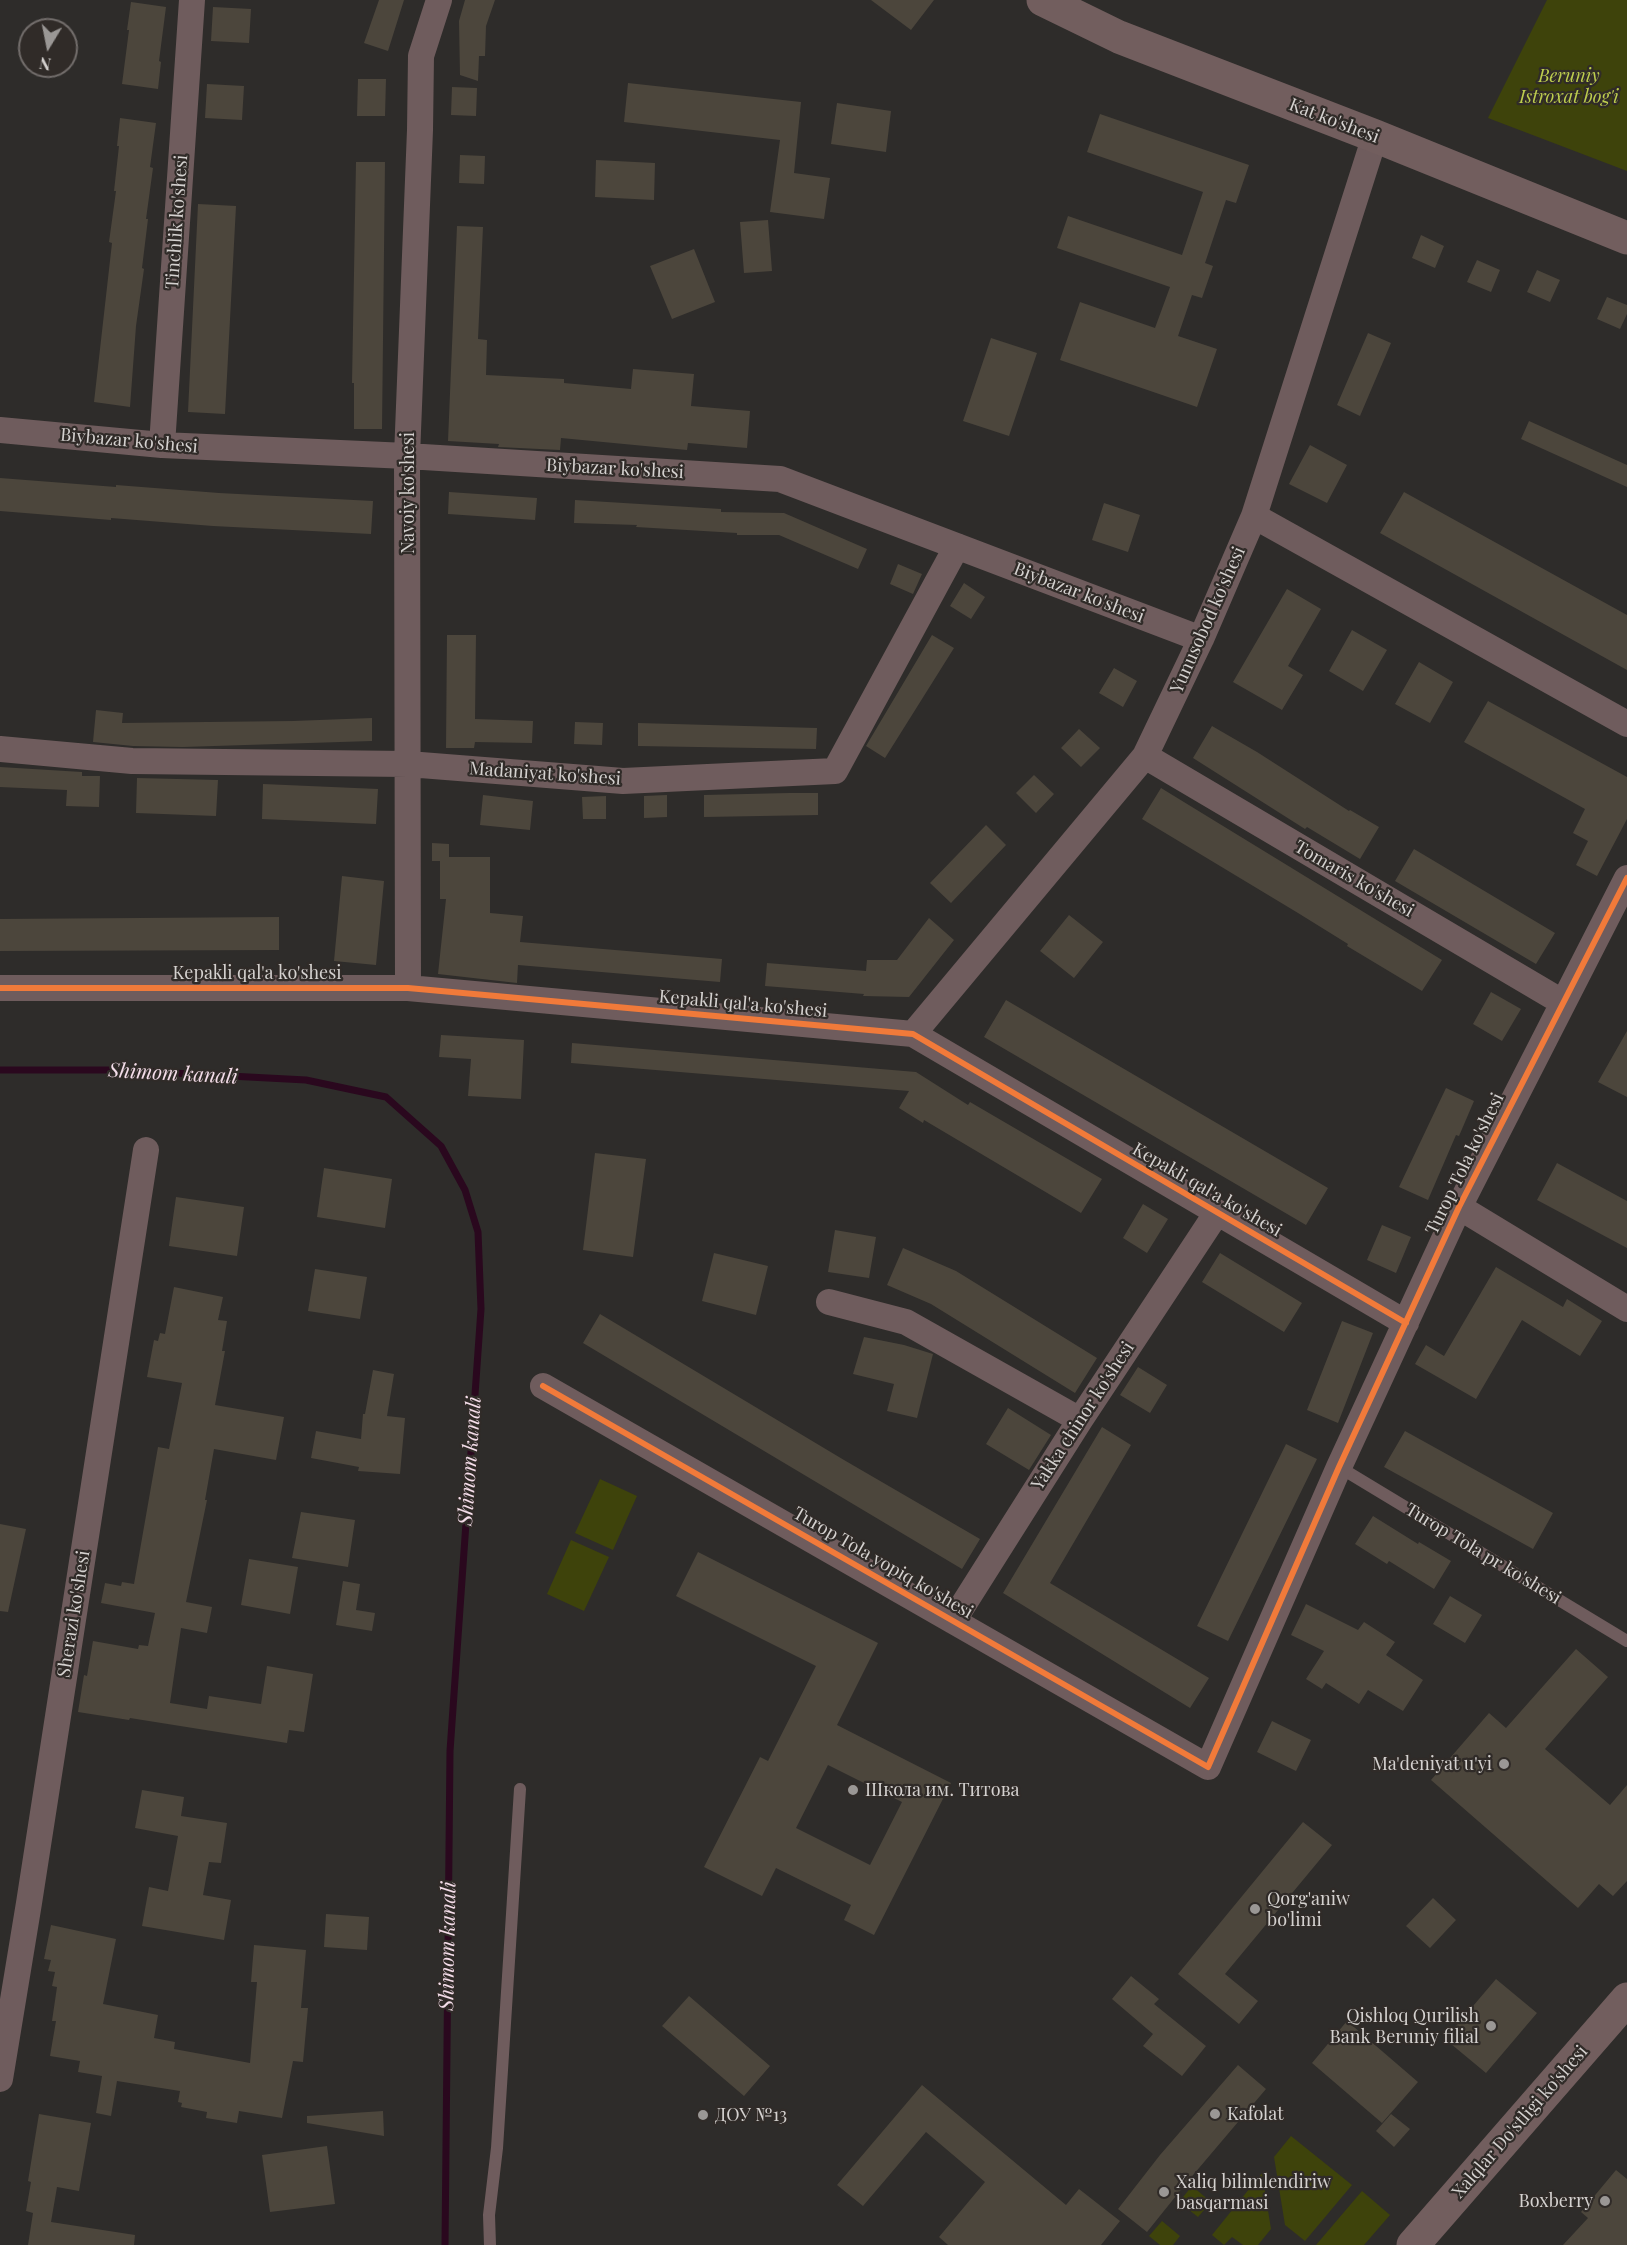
<!DOCTYPE html>
<meta charset="utf-8">
<style>
body{margin:0}
#map{position:relative;width:1627px;height:2245px;overflow:hidden;background:#2e2c2a;font-family:"Playfair Display",serif}
canvas{display:block}
.north{position:absolute;left:18px;top:18px;width:60px;height:60px;box-sizing:border-box;background:#302b28;border:2px solid #726d6b;border-radius:50%;rotate:190deg;font-size:16px;font-weight:700;line-height:24px;text-align:center;color:#d4d1cf}
.north::after{content:'';display:block;margin:auto;width:21px;height:27px;background:#9a9795;clip-path:polygon(50% 0,100% 100%,50% 72%,0 100%)}
</style>
<div id="map">
<canvas width="1627" height="2245"></canvas>
<div class="north">N</div>
</div>
<script>
const c = document.querySelector('canvas').getContext('2d');
c.lineJoin = 'round';
function fillPath(path, color) {
  c.fillStyle = color;
  c.fill(path, 'evenodd');
}
function strokePath(path, color, width, dash) {
  c.strokeStyle = color;
  c.lineWidth = width;
  c.lineCap = dash ? 'butt' : 'round';
  c.setLineDash(dash || []);
  c.stroke(path);
}
function label(font, color, halo, rows, align = 'center') {
  c.font = font + ' "Playfair Display",serif';
  c.lineWidth = 4.5;
  c.setLineDash([]);
  c.textBaseline = 'middle';
  c.strokeStyle = halo;
  c.fillStyle = color;
  for (const [text, x, y, turn = 0] of rows) {
    c.save();
    c.translate(x, y);
    c.rotate((+turn || 0) * Math.PI / 180);
    c.textAlign = isNaN(turn) ? turn : align;
    if (halo) c.strokeText(text, 0, 0);
    c.fillText(text, 0, 0);
    c.restore();
  }
}
fillPath(new Path2D(`
 M1547,0H1627V171L1488,118Z
 M600,1479L637,1496L613,1550L575,1533Z
 M571,1540L609,1557L584,1611L547,1594Z
 M1291,2136L1352,2185L1305,2241L1285,2225L1274,2157Z
 M1262,2173L1271,2229L1258,2245H1243L1232,2237L1224,2245L1212,2235Z
 M1192,2186L1211,2202L1198,2217L1179,2202Z
 M1362,2191L1390,2215L1364,2245H1316Z
 M1162,2221L1180,2236L1173,2245H1160L1149,2236Z`), '#3e430b');
strokePath(new Path2D(`
 M0,1070H115L306,1080L386,1097L441,1146L465,1190L478,1232L481,1309L450,1751L445,2245`), '#2a081e', 7);
fillPath(new Path2D(`
 M379,0H404L388,51L364,43Z
 M465,0H495L486,26L485,56H479L478,81L460,75L459,21Z
 M871,0H934L911,30Z
 M131,2L166,7L159,61L161,62L158,89L122,84L129,30H127Z
 M213,7L251,9L249,43L211,41Z
 M358,79H386L385,116H357Z
 M628,83L801,102L794,173L830,178L824,219L770,212L780,140L624,122Z
 M207,84L244,86L242,120L205,118Z
 M452,87L477,88L476,116L451,115Z
 M837,103L891,111L886,152L831,144Z
 M1100,114L1249,165L1236,203L1226,200L1205,263L1213,266L1202,298L1192,295L1178,336L1217,349L1197,407L1060,360L1080,302L1155,328L1170,287L1057,248L1068,216L1182,255L1203,192L1087,152Z
 M120,118L156,123L150,167L153,168L146,219H148L142,268L144,269L136,326L130,407L94,402L112,243L109,242L116,191H114L119,146H117Z
 M460,155L485,156L484,184L459,183Z
 M596,160L655,163L654,200L595,197Z
 M356,162H385L382,429H354V383H352Z
 M198,204L236,206L225,414L188,412Z
 M768,220L772,271L744,273L740,222Z
 M457,226L483,227L478,339L487,340L486,375L564,379V383L631,389L633,369L694,374L691,406L750,411L747,448L688,443L687,450L561,438L560,450L498,447L499,444L448,441Z
 M1421,235L1444,246L1435,268L1412,258Z
 M694,249L715,302L672,319L650,266Z
 M1477,260L1500,270L1491,292L1467,282Z
 M1537,270L1560,280L1550,302L1527,292Z
 M1607,297L1627,305V314L1620,329L1597,319Z
 M1368,333L1391,343L1360,416L1337,405Z
 M991,338L1037,353L1009,436L963,421Z
 M1529,421L1627,465V487L1521,439Z
 M1310,445L1347,465L1327,503L1289,484Z
 M0,478L116,487V485L219,493L373,501L371,534L213,526L111,518V520L0,511Z
 M449,492L537,498L535,520L448,514Z
 M1404,492L1627,615V670L1380,533Z
 M575,500L721,509V512L784,513L867,549L858,569L779,535H737V533L636,527L637,525L574,523Z
 M1104,503L1140,515L1128,552L1092,540Z
 M898,564L922,574L913,594L890,584Z
 M964,583L985,597L971,619L950,606Z
 M1287,589L1321,609L1288,666L1303,675L1282,710L1233,682Z
 M1352,630L1387,650L1363,691L1329,671Z
 M447,635H476L475,719L533,721L532,743L475,742L474,748H446Z
 M932,635L954,648L885,758L866,746Z
 M1419,662L1453,682L1430,723L1395,704Z
 M1114,668L1137,681L1123,707L1099,693Z
 M1488,701L1627,777V819L1597,876L1576,865L1588,841L1573,833L1585,809L1464,742Z
 M96,710L123,713L122,723L293,721L372,718V741L183,747L133,746L93,742Z
 M575,722L603,723L602,745L574,744Z
 M638,723L817,728L816,749L638,746Z
 M1212,726L1257,752L1349,811L1350,810L1379,827L1360,859L1307,827L1305,829L1193,758Z
 M1079,729L1100,748L1081,767L1061,748Z
 M0,767L82,772V776H100L99,807L66,806L67,790L0,787Z
 M1034,775L1054,794L1036,813L1016,793Z
 M137,778L218,780L216,816L136,813Z
 M263,784L378,789L376,824L262,819Z
 M1161,788L1442,960L1422,991L1347,946L1348,944L1298,913L1142,819Z
 M789,793H818V815L704,817V795Z
 M483,795L533,801L530,830L480,825Z
 M667,795V817L644,818V796Z
 M606,796V819H583L582,797Z
 M986,825L1006,845L951,903L930,883Z
 M432,843L449,844V857H490V913L523,916L520,942L722,959L720,982L518,965L517,983L438,974L446,899H440V861H432Z
 M1414,849L1555,933L1536,964L1395,881Z
 M342,876L384,881L376,965L334,961Z
 M1069,915L1103,942L1074,978L1040,951Z
 M279,917V950L0,951V919Z
 M929,918L954,940L909,997L863,996L864,994L765,986L767,963L866,971L867,960H897Z
 M1491,992L1521,1009L1502,1041L1473,1024Z
 M1006,1000L1328,1188L1306,1225L984,1037Z
 M1627,1031V1097L1598,1082Z
 M441,1035L524,1040L521,1099L468,1096L471,1059L439,1057Z
 M572,1043L916,1072L968,1105L970,1102L1102,1179L1081,1213L924,1120L923,1123L899,1108L909,1091L571,1063Z
 M1446,1088L1474,1101L1459,1136L1456,1135L1428,1200L1399,1187Z
 M595,1153L646,1159L633,1257L583,1250Z
 M1557,1163L1627,1201V1248L1537,1200Z
 M324,1168L392,1179L385,1228L317,1217Z
 M176,1197L244,1207L237,1256L169,1246Z
 M1143,1204L1168,1219L1147,1253L1123,1238Z
 M1382,1225L1411,1237L1396,1273L1367,1260Z
 M835,1230L876,1237L869,1278L828,1272Z
 M903,1248L956,1271L1097,1358L1075,1393L931,1304L887,1285Z
 M714,1253L768,1266L756,1315L702,1301Z
 M1220,1253L1302,1303L1284,1332L1202,1282Z
 M1496,1267L1563,1307L1567,1299L1602,1321L1580,1356L1522,1320L1476,1399L1415,1364L1426,1345L1444,1356Z
 M315,1269L367,1277L360,1319L308,1311Z
 M174,1287L223,1297L218,1320L227,1321L222,1351H225L215,1405L284,1417L276,1460L214,1449L205,1500H207L186,1602L212,1607L207,1633L181,1628L170,1703L207,1709L209,1696L261,1704L267,1666L313,1674L304,1732L289,1730L287,1743L130,1718L129,1720L78,1712L84,1675L87,1676L93,1641L138,1649L139,1645L148,1646L155,1613L101,1603L105,1583L121,1586L122,1582L134,1584L158,1447L169,1449L182,1383L147,1377L154,1340L158,1341L160,1333L165,1334Z
 M600,1314L844,1460L980,1539L962,1569L583,1343Z
 M1342,1321L1373,1333L1338,1423L1307,1410Z
 M864,1337L904,1345L933,1354L917,1418L887,1411L894,1384L853,1374Z
 M1138,1367L1167,1385L1150,1413L1120,1395Z
 M373,1370L394,1374L387,1416L405,1418L400,1474L358,1471L359,1467L311,1458L316,1431L361,1439L363,1414H365Z
 M1008,1408L1051,1435L1029,1470L986,1444Z
 M1102,1427L1131,1445L1050,1583L1209,1678L1190,1708L1003,1593Z
 M1405,1431L1553,1513L1533,1549L1384,1467Z
 M1286,1444L1317,1459L1228,1641L1197,1626Z
 M301,1512L355,1520L348,1567L292,1558Z
 M1373,1516L1418,1544L1419,1542L1451,1561L1434,1589L1389,1561L1387,1564L1355,1544Z
 M0,1524L26,1529L8,1612L0,1611Z
 M698,1552L878,1643L837,1725L951,1783L874,1935L844,1920L851,1905L776,1868L762,1896L704,1867L760,1757L768,1761L816,1666L676,1596ZM828,1765L902,1802L870,1865L796,1828Z
 M249,1559L298,1567L290,1614L241,1605Z
 M343,1581L360,1584L356,1610L375,1613L372,1631L336,1625Z
 M1450,1596L1482,1615L1465,1643L1433,1624Z
 M1306,1604L1358,1630L1364,1622L1395,1642L1386,1655L1423,1680L1403,1711L1368,1690L1359,1704L1326,1683L1322,1689L1306,1679L1324,1651L1291,1635Z
 M1576,1649L1608,1677L1545,1749L1610,1805L1627,1785V1881L1613,1896L1599,1884L1578,1908L1431,1780L1489,1713L1506,1728Z
 M1272,1721L1311,1740L1296,1771L1257,1752Z
 M142,1790L184,1797L181,1816L227,1823L221,1863L209,1862L203,1895L231,1900L224,1940L142,1926L149,1887L168,1891L178,1836L135,1828Z
 M1303,1822L1332,1845L1225,1974L1258,2001L1239,2024L1178,1974Z
 M1433,1898L1456,1920L1430,1948L1406,1926Z
 M326,1914L369,1917L367,1950L324,1947Z
 M51,1925L116,1939L103,2004L158,2015L154,2038L175,2042L174,2049L250,2063L257,1982H251L254,1945L306,1950L301,2008H308L303,2062L293,2061L282,2118L239,2111L237,2123L206,2118L207,2112L181,2107L182,2103L178,2102L180,2091L117,2081L111,2116L96,2113L102,2076L78,2072L80,2061L50,2056L56,2021H52L57,1987L52,1986L55,1972L48,1971L51,1960L44,1959Z
 M1131,1976L1159,1999L1154,2004L1206,2046L1182,2076L1143,2046L1153,2034L1112,1999Z
 M1496,1979L1537,2013L1486,2073L1445,2039Z
 M689,1996L770,2066L744,2096L662,2026Z
 M1347,2021L1418,2082L1382,2123L1312,2063Z
 M1238,2065L1266,2089L1188,2181L1147,2232L1118,2209L1160,2155Z
 M922,2085L1066,2205L1079,2189L1120,2221L1101,2245H948L939,2237L985,2182L926,2132L863,2206L837,2185Z
 M383,2111L384,2136L307,2123V2116Z
 M39,2114L91,2123L79,2191L57,2187L51,2222L135,2235L134,2245H28L33,2213L26,2211L31,2182L28,2181Z
 M1391,2114L1410,2129L1394,2147L1376,2131Z
 M327,2146L335,2204L270,2212L262,2155Z
 M1616,2170L1627,2179V2245H1563L1588,2218L1581,2212Z`), '#4c463c');
strokePath(new Path2D(`
 M1339,1467L1627,1641
 M490,2245L489,2215L497,2148L520,1789`), '#6f5c5d', 12);
strokePath(new Path2D(`
 M0,430L162,445L407,456L780,479L1201,639
 M162,445L192,0
 M1254,516L1627,724
 M0,749L132,761L408,764L623,781L835,771L957,546
 M1145,756L1562,1002
 M0,988H408L913,1034L1406,1323
 M408,988L407,456L420,130L421,56L439,0
 M913,1034L1145,756L1201,639L1254,516L1375,136
 M1459,1207L1627,1309
 M829,1302L906,1322L1080,1420
 M543,1386L1208,1767L1339,1467L1459,1207L1627,878
 M953,1621L1080,1420L1216,1214
 M0,2079L29,1903L146,1150`), '#6f5c5d', 26);
strokePath(new Path2D(`
 M1043,0L1119,37L1375,136L1627,238
 M1413,2245L1627,1999`), '#725e5e', 33);
strokePath(new Path2D(`
 M0,988H408L913,1034L1406,1323
 M543,1386L1208,1767L1339,1467L1459,1207L1627,878`), '#f17a3a', 6);
for (const [x, y, r, color] of [
 [1504,1764,6,"#9a9795"],
 [853,1790,6,"#9a9795"],
 [1255,1909,6,"#9a9795"],
 [1491,2026,6,"#9a9795"],
 [1215,2114,6,"#9a9795"],
 [703,2115,6,"#9a9795"],
 [1164,2192,6,"#9a9795"],
 [1605,2201,6,"#9a9795"]
]) {
  const dot = new Path2D();
  dot.arc(x, y, r, 0, 2 * Math.PI);
  c.fillStyle = color;
  c.fill(dot);
  strokePath(dot, '#302b28', 2);
}
label('italic 18px', '#bdcd4e', '#302b28', [
 ["Beruniy",1569,76],
 ["Istroxat bog'i",1569,97]
]);
label('18px', '#d4d1cf', '#302b28', [
 ["Kat ko'shesi",1334,121,21],
 ["Tinchlik ko'shesi",177,222,-86],
 ["Biybazar ko'shesi",129,441,5],
 ["Biybazar ko'shesi",615,469,3],
 ["Navoiy ko'shesi",408,493,-90],
 ["Biybazar ko'shesi",1079,593,21],
 ["Yunusobod ko'shesi",1208,620,-66],
 ["Madaniyat ko'shesi",545,774,4],
 ["Tomaris ko'shesi",1354,879,30],
 ["Kepakli qal'a ko'shesi",257,973],
 ["Kepakli qal'a ko'shesi",743,1004,5],
 ["Turop Tola ko'shesi",1465,1164,-64],
 ["Kepakli qal'a ko'shesi",1207,1190,30],
 ["Yakka chinor ko'shesi",1083,1416,-57],
 ["Turop Tola pr ko'shesi",1483,1554,31],
 ["Turop Tola yopiq ko'shesi",883,1563,30],
 ["Sherazi ko'shesi",74,1614,-81],
 ["Xalqlar Do'stligi ko'shesi",1520,2122,-49]
]);
label('18px', '#d4d1cf', '#302b28', [
 ["Ma'deniyat u'yi",1492,1764,"right"],
 ["Школа им. Титова",865,1790],
 ["Qorg'aniw",1267,1899],
 ["bo'limi",1267,1920],
 ["Qishloq Qurilish",1479,2016,"right"],
 ["Bank Beruniy filial",1479,2037,"right"],
 ["Kafolat",1227,2114],
 ["ДОУ №13",715,2115],
 ["Xaliq bilimlendiriw",1176,2182],
 ["basqarmasi",1176,2203],
 ["Boxberry",1593,2201,"right"]
], 'left');
label('italic 20px', '#f4dde9', '#302b28', [
 ["Shimom kanali",173,1074,3],
 ["Shimom kanali",470,1461,-86],
 ["Shimom kanali",448,1946,-89]
]);
</script>
